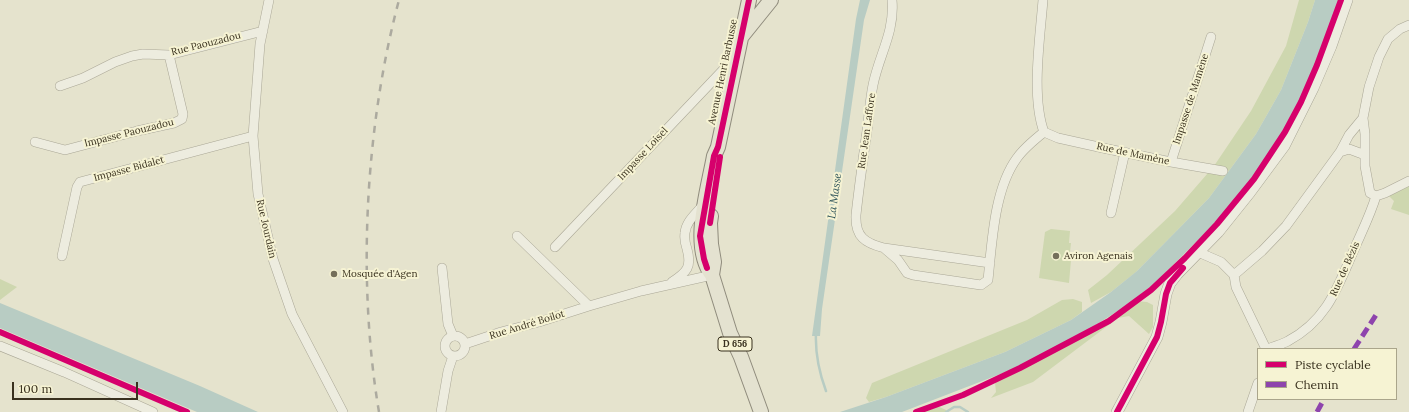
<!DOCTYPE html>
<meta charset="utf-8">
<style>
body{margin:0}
#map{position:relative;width:1409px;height:412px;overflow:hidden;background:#e5e3cd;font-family:Lora,serif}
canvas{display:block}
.legend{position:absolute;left:1257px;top:348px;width:140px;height:52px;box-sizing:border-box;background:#f6f3d3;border:1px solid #aaa58b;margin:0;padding:5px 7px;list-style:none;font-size:12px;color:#39311e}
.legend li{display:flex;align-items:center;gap:8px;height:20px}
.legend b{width:20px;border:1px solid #aaa58b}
.scale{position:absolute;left:12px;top:382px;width:126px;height:18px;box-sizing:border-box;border:2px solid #39311e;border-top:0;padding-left:5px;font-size:12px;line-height:14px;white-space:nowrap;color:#39311e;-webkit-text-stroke:3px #f6f3d3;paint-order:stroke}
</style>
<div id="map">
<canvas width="1409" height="412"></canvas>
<ul class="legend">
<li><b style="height:5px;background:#d6006c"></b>Piste cyclable</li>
<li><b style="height:5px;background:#8e44ad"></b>Chemin</li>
</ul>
<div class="scale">100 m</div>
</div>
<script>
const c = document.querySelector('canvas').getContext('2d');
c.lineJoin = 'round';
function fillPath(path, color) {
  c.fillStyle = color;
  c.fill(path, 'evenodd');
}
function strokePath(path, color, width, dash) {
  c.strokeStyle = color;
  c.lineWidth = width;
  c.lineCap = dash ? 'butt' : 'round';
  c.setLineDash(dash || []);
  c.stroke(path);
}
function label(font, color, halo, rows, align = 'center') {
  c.font = font + ' Lora,serif';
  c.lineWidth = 4;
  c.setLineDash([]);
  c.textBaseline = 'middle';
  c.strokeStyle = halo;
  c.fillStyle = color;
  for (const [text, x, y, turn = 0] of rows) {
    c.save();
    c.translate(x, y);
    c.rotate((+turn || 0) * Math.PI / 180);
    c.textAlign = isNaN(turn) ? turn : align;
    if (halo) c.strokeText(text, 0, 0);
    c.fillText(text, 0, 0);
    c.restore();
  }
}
fillPath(new Path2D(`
 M1299,0H1315L1308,22L1281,90L1256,134L1209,198L1136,272L1111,292L1091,303L1088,290L1107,275L1175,211L1214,166L1251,111L1286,46Z
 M1409,184V215L1391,209L1394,201L1388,195Z
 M1051,229L1070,231L1069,243H1071L1070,252L1071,260L1069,283L1039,278L1045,232Z
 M0,279L17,287L0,300Z
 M1073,299L1082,302V312L1071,320L1005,352L886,397L869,402L866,398L872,383L1027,320L1062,300Z
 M1135,301L1147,302L1153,305V327L1149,334L1129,316L1118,318L1033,382L991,398L996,392L995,383L1016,368L1085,332Z
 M935,405L946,410L947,412H916Z`), '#ced7af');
fillPath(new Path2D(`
 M860,0H870L864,20L822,309L820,336H812L856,19Z
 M1315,0H1339L1329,33L1315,65L1300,99L1274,147L1248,183L1219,219L1155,283L1124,307L1083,333L1016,368L902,412H840L886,397L1005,352L1071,320L1111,292L1137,271L1209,198L1256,134L1281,90L1308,22Z
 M0,303L200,386L258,412H197L0,328Z`), '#b8ccc3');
strokePath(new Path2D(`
 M816,333C815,354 819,372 826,391
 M946,412L954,407H960L968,412`), '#b8ccc3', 2.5);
const minor = new Path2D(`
 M269,0L260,44L253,136L258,194L273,259L292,314L343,412
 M892,0C895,32 879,55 873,85C870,100 869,116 867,131C863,159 859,187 856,215C855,237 865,243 884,248L990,263
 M1043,0C1040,38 1031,97 1044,132
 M60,86L83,78L115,62L132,56L143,54L169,55L263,31
 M1044,132L1058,138L1103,148L1171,162L1223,171
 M35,142L65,150L137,131L174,123L182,119L183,114L169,55
 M1340,152L1349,135L1363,118
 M1171,162L1211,37
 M1376,196L1370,193L1365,166V134L1363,118L1369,87L1379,57L1388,39L1400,29L1409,25
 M1111,213L1125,152
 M517,236L589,306L641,291L712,275
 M555,247L723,70L725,68L733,69
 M884,248L898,260L907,273L913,275L981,285L988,280C992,243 994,189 1017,158C1024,148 1034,140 1044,132
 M1198,252L1221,262L1234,275L1236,287L1266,349
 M62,256L77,187L80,182L253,136
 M442,268L448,324L453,336
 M1234,275L1262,251L1286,226L1340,152L1349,149L1365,155
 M672,282C687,272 692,267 687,249C685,243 684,239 685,233C686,221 696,214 703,205
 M445 346a10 10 0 1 1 20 0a10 10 0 1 1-20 0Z
 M465,344L501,332L539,322L589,306
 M0,346L64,372L153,412
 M1268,349C1274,346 1281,345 1288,341C1326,321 1337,289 1353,252C1361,233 1370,216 1376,196L1385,193L1409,181
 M441,412L448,371L453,356
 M1248,412L1258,383`);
const tertiary = new Path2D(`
 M1117,412L1157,337L1161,322L1166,294L1170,283L1177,274L1218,232L1250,192L1284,146L1313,88L1331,46L1347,0`);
const primary = new Path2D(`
 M749,0L718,147L714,156C708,190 690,246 712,275L730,333L741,357L761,412
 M742,36L771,0
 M711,216L710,223L711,244L714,262L712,275`);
strokePath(minor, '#aaa796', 10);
strokePath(tertiary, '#aaa796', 12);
strokePath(primary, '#908c7d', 16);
strokePath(minor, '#edecdf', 9);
strokePath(tertiary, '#edecdf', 11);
strokePath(primary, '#e4e2d0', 14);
strokePath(new Path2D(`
 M379,412C357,282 365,127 399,0`), '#acaa9f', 2.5, [7, 7]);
strokePath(new Path2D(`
 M1354,349L1376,315
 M1317,412L1324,399`), '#8e44ad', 5, [10, 5]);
strokePath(new Path2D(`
 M710,223L720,157
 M707,268L704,259L700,236L714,156L718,147L749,0
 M0,332L187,412
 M916,412L963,395L1020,368L1109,321L1151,290L1185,258L1217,224L1254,179L1285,132L1301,102L1317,65L1341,0
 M1117,412L1157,337L1161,322L1166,294L1170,283L1183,268`), '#d6006c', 6);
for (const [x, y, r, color] of [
 [1056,256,4,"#756f5b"],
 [334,274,4,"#756f5b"]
]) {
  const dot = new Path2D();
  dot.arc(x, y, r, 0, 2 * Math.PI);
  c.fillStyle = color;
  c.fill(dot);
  strokePath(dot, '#f6f3d3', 1.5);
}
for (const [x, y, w] of [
 [735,344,34]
]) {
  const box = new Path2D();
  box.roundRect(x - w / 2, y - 7, w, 14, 3);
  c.fillStyle = '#f6f3d3';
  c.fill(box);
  strokePath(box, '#39311e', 1);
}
label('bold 9px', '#39311e', null, [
 ["D 656",735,344]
]);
label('10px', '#39311e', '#f6f3d3', [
 ["Rue Paouzadou",206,44,-14],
 ["Avenue Henri Barbusse",723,72,-78],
 ["Impasse de Mamène",1191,99,-72],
 ["Rue Jean Laffore",867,131,-82],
 ["Impasse Paouzadou",129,133,-14],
 ["Impasse Loisel",643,154,-47],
 ["Rue de Mamène",1133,154,12],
 ["Impasse Bidalet",129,169,-15],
 ["Rue Jourdain",266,229,77],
 ["Rue de Bézis",1345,269,-66],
 ["Rue André Boilot",527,325,-17]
]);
label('10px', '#39311e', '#f6f3d3', [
 ["Aviron Agenais",1064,256],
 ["Mosquée d'Agen",342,274]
], 'left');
label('italic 11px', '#2d5359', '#f6f3d3', [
 ["La Masse",835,196,-82]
]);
</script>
